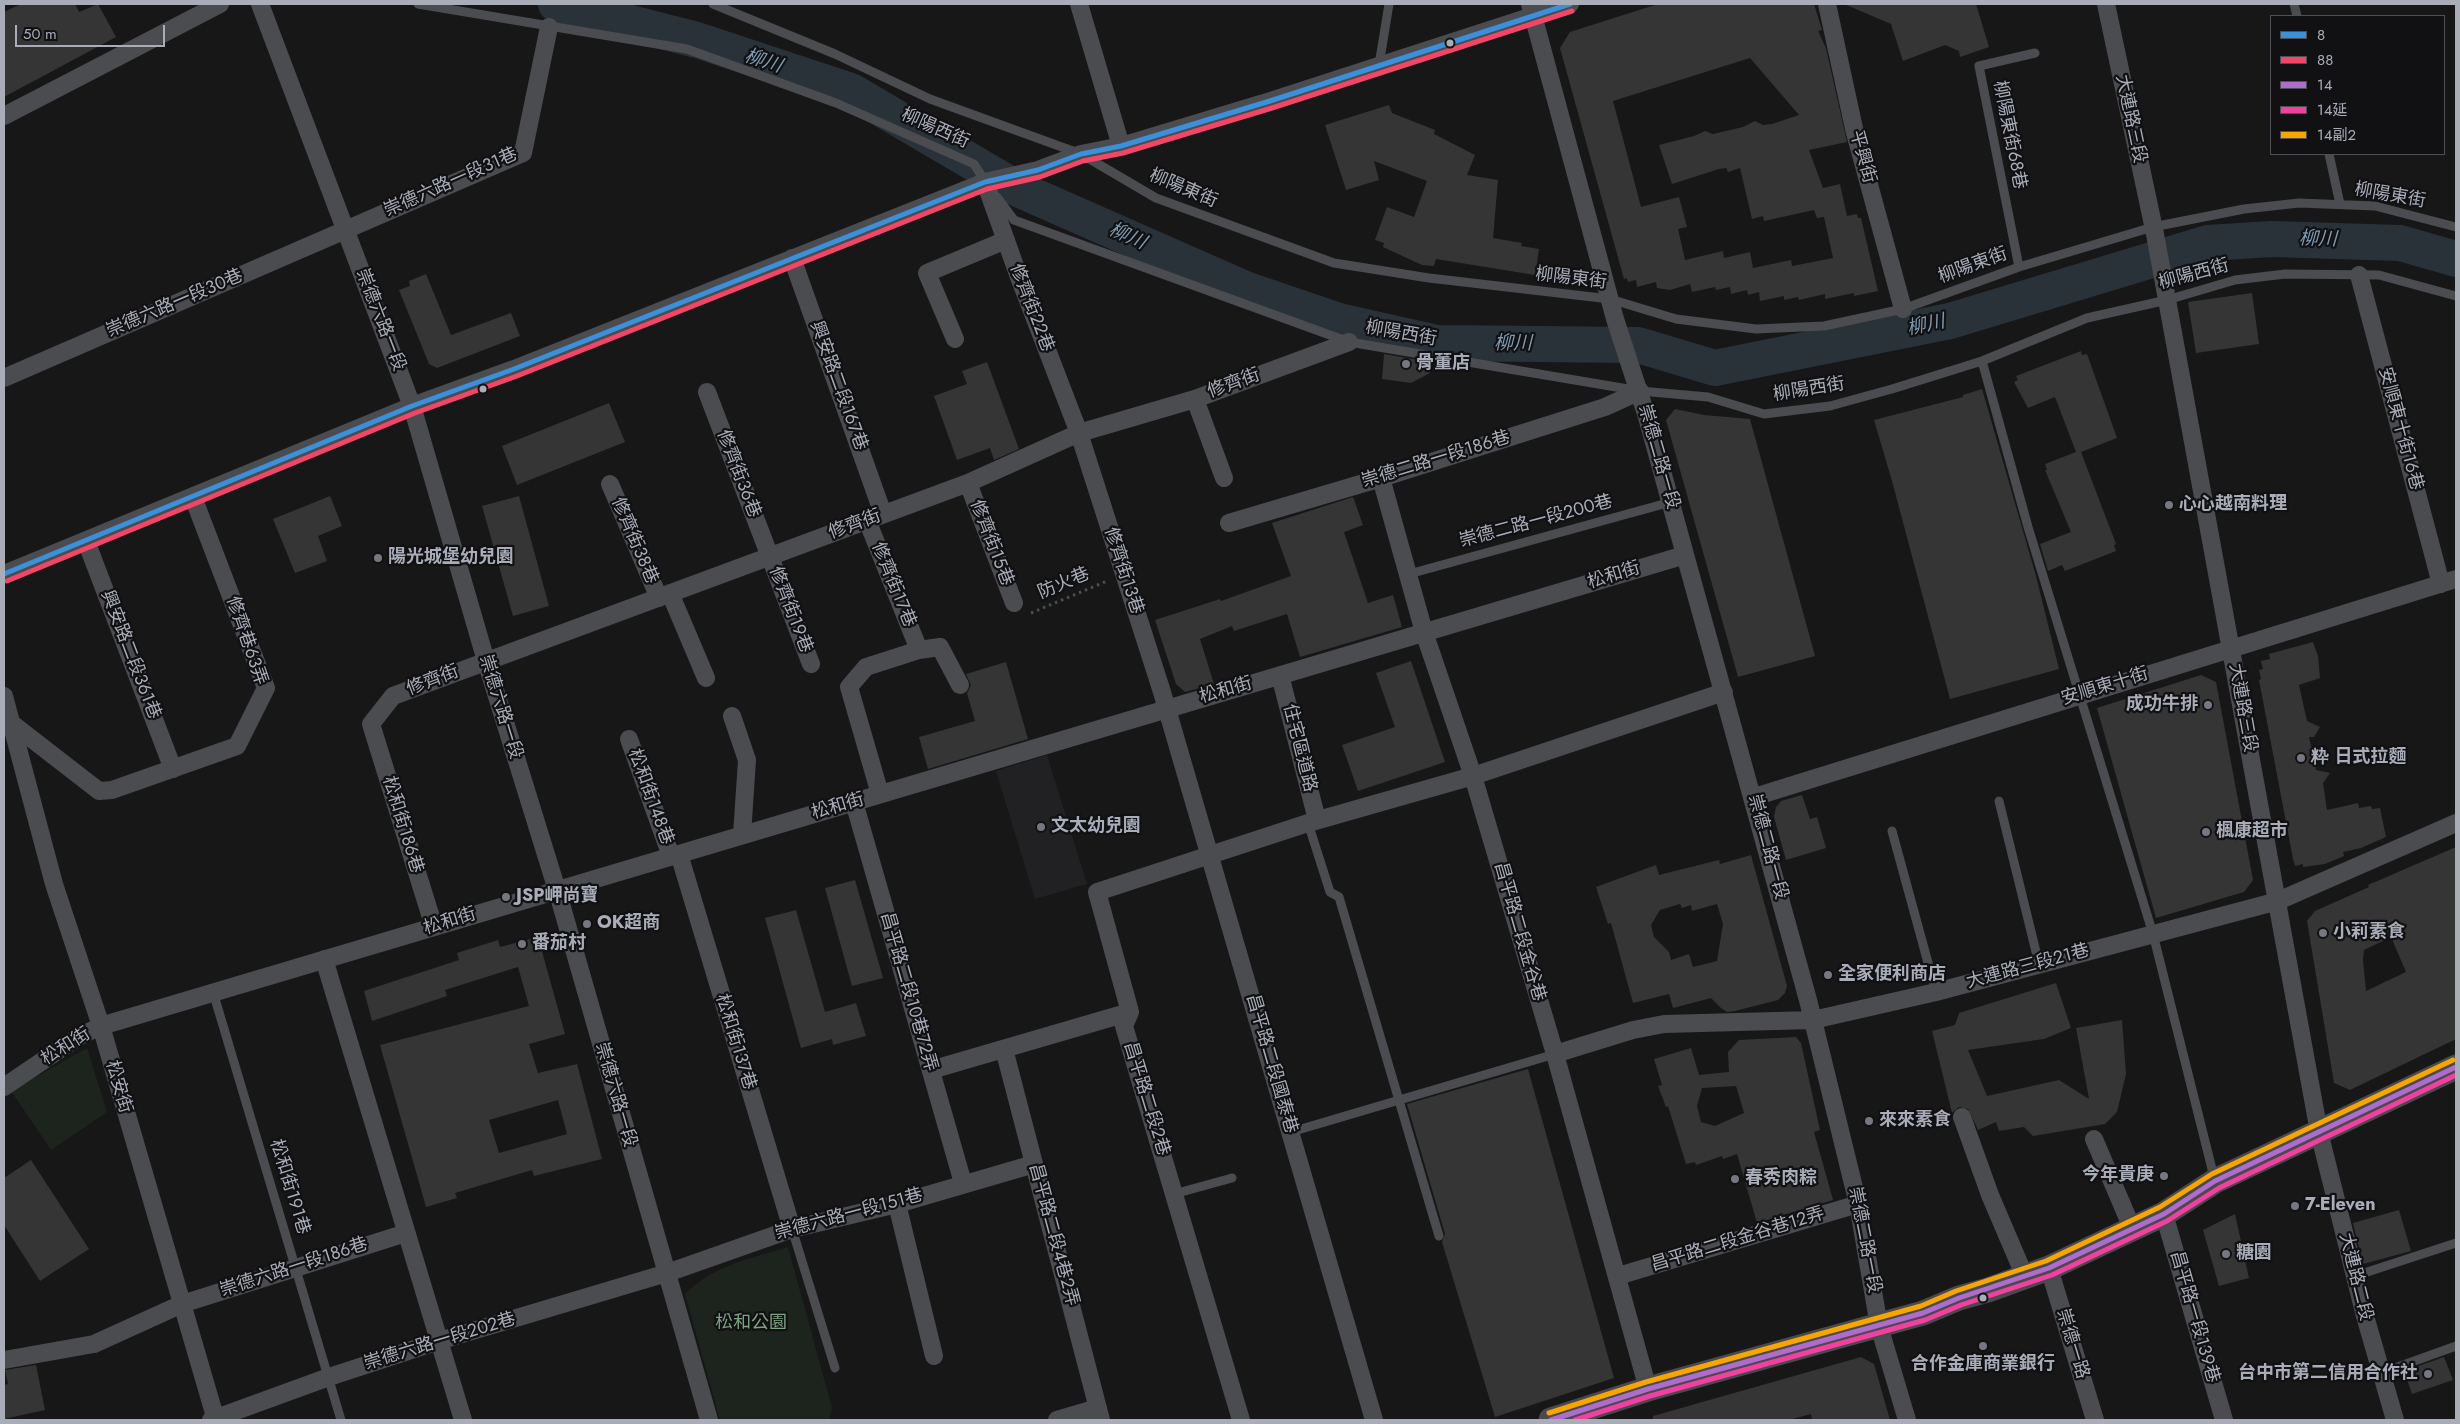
<!DOCTYPE html>
<meta charset="utf-8">
<style>
body{margin:0}
#map{position:relative;width:2460px;height:1424px;overflow:hidden;background:#171717;font-family:Jost,"Noto Sans TC",sans-serif}
canvas{display:block}
.frame{position:absolute;inset:0;border:5px solid #a8adb8;pointer-events:none}
.legend{position:absolute;left:2270px;top:15px;width:175px;height:140px;box-sizing:border-box;background:#111113;border:1px solid #4d4f55;margin:0;padding:6px 9px;list-style:none;font-size:15px;color:#a8adb8}
.legend li{display:flex;align-items:center;gap:10px;height:25px}
.legend b{width:25px;border:1px solid #4d4f55}
.scale{position:absolute;left:15px;top:25px;width:150px;height:22px;box-sizing:border-box;border:2px solid #a8adb8;border-top:0;padding-left:6px;font-size:15px;line-height:18px;white-space:nowrap;color:#a8adb8;-webkit-text-stroke:4px #111113;paint-order:stroke}
</style>
<div id="map">
<canvas width="2460" height="1424"></canvas>
<div class="frame"></div>
<ul class="legend">
<li><b style="height:6px;background:#3a90db"></b>8</li>
<li><b style="height:6px;background:#f34667"></b>88</li>
<li><b style="height:6px;background:#b06ccc"></b>14</li>
<li><b style="height:6px;background:#f240a1"></b>14延</li>
<li><b style="height:6px;background:#f7a600"></b>14副2</li>
</ul>
<div class="scale">50 m</div>
</div>
<script>
const c = document.querySelector('canvas').getContext('2d');
c.lineJoin = 'round';
function fillPath(path, color) {
  c.fillStyle = color;
  c.fill(path, 'evenodd');
}
function strokePath(path, color, width, dash) {
  c.strokeStyle = color;
  c.lineWidth = width;
  c.lineCap = dash ? 'butt' : 'round';
  c.setLineDash(dash || []);
  c.stroke(path);
}
function label(font, color, halo, rows, align = 'center') {
  c.font = font + ' Jost,"Noto Sans TC",sans-serif';
  c.lineWidth = 4.5;
  c.setLineDash([]);
  c.textBaseline = 'middle';
  c.strokeStyle = halo;
  c.fillStyle = color;
  for (const [text, x, y, turn = 0] of rows) {
    c.save();
    c.translate(x, y);
    c.rotate((+turn || 0) * Math.PI / 180);
    c.textAlign = isNaN(turn) ? turn : align;
    if (halo) c.strokeText(text, 0, 0);
    c.fillText(text, 0, 0);
    c.restore();
  }
}
fillPath(new Path2D(`
 M1047,755L1087,884L1035,899L996,771Z`), '#212123');
fillPath(new Path2D(`
 M87,1048L107,1112L51,1150L11,1091Z
 M788,1247L832,1408L829,1420H720L685,1294C714,1265 749,1259 788,1247Z`), '#1d241e');
strokePath(new Path2D(`
 M556,4L697,40L851,91L1018,189L1245,289L1339,321L1437,343L1638,345L1715,368L1950,321L2208,243L2271,239L2400,243L2456,259`), '#2a3239', 36);
fillPath(new Path2D(`
 M21,4H75L79,12L98,4L116,37L4,97V12Z
 M1658,4H1814L1822,30L1818,31L1826,48L1847,142L1809,150L1823,188L1840,184L1847,216L1857,214L1858,218H1861L1878,291L1854,296V293L1825,299V294L1799,300L1798,297L1784,300V296L1760,301L1759,292L1748,295L1747,290L1731,294L1730,287L1716,290L1715,287L1692,292L1690,284L1670,290L1657,288L1656,282L1637,287L1636,280L1628,282L1627,278L1624,279L1560,48L1570,32ZM1750,58L1799,115L1772,124L1763,125L1755,121L1743,127L1713,134L1705,131L1694,136L1659,145L1672,184L1719,169L1726,168L1728,172L1740,168L1752,219L1763,216L1764,221L1814,210L1817,218L1824,217L1833,258L1792,266L1791,260L1753,268L1750,252L1724,258L1723,251L1685,260L1678,229L1687,227L1679,197L1641,207L1613,101Z
 M1844,4H1976L1989,47L1960,57L1959,51L1945,45L1903,61L1891,24Z
 M1389,105L1392,113L1435,130L1434,134L1475,155L1467,175L1498,180L1493,238L1522,243L1521,246L1539,249L1535,275L1436,259L1434,266L1422,265L1383,247L1384,243L1375,240L1387,207L1414,217L1427,181L1374,161L1379,180L1346,190L1325,125Z
 M426,274L451,335L511,313L520,336L437,368L429,364L399,290L410,286L409,281Z
 M2252,293L2259,344L2196,353L2188,302Z
 M2081,351L2082,355L2087,354L2117,438L2081,452L2116,544L2114,545L2116,551L2065,571L2062,565L2048,571L2040,544L2071,532L2045,470H2047L2045,464L2076,452L2055,397L2028,408L2014,382L2018,380L2016,376Z
 M1384,354L1430,362V373L1411,383L1382,379Z
 M987,362L1019,449L994,460L990,448L957,460L934,396L967,384L962,371Z
 M1982,389L2036,576L2059,669L1950,699L1892,481L1874,420L1963,397V395Z
 M609,403L625,442L517,485L502,446Z
 M1675,409L1704,415L1750,419L1815,656L1738,677L1666,420Z
 M330,496L342,526L318,536L327,561L295,573L273,519Z
 M519,496L549,606L513,616L482,506Z
 M1353,497L1363,525L1344,532L1368,603L1393,595L1402,627L1300,657L1287,614L1234,631L1232,626L1200,639L1214,684L1185,692L1176,684L1155,620L1220,599L1221,601L1291,576L1272,523Z
 M2313,642L2318,656L2320,678L2299,685L2307,721L2320,727L2314,737H2309L2316,770L2330,773L2323,783L2327,810L2358,803L2359,808L2371,806L2372,809L2380,808L2386,837L2361,848L2343,852L2344,856L2325,864L2303,867V864L2295,866L2293,859L2259,680L2261,679L2259,670L2263,669L2261,661L2270,659L2269,654Z
 M1411,661L1445,762L1358,791L1342,745L1395,727L1376,673Z
 M1006,662L1028,739L928,769L919,737L975,721L967,693L971,685L966,674Z
 M2201,675L2216,682L2253,880L2244,892L2156,918L2097,708Z
 M1802,795L1810,819L1817,817L1826,848L1786,860L1774,817L1776,807L1781,801Z
 M2456,847V1039L2350,1090L2334,1083L2307,921L2315,911L2369,887L2368,885ZM2391,937L2406,972L2366,991L2363,960L2364,950Z
 M1751,855L1787,986L1785,993L1778,1000L1735,1011L1727,1012L1721,1008L1711,998L1673,1008L1669,994L1633,1003L1611,923L1608,924L1596,887L1656,865L1659,875L1719,860L1720,864ZM1680,904L1682,908L1691,905L1692,911L1717,904L1723,924L1717,961L1693,967L1689,954L1671,960L1669,952L1654,937L1651,925L1660,910Z
 M855,880L883,978L852,986L825,888Z
 M796,910L825,1012L856,1003L866,1036L833,1045L832,1039L801,1048L765,918Z
 M538,937L565,1034L529,1044L538,1073L577,1064L602,1159L534,1176L532,1170L455,1193L457,1198L426,1207L380,1045L529,1006L518,967L445,990L447,996L372,1021L364,991L459,960L457,953L498,940L500,947ZM558,1100L567,1134L499,1153L489,1120Z
 M2056,983L2071,1028L2044,1039L1968,1050L1987,1096L2059,1080L2089,1099L2076,1028L2122,1020L2126,1074L2117,1112L2105,1124L2033,1136L2024,1127L1999,1131L1996,1122L1978,1130L1968,1109L1959,1107L1952,1113L1932,1031L1955,1025L1959,1013Z
 M1796,1037L1801,1043L1820,1130L1814,1132L1833,1200L1757,1223L1737,1154L1723,1159L1722,1156L1696,1165L1695,1162L1686,1164L1668,1106L1666,1107L1658,1086L1662,1085L1654,1059L1691,1048L1699,1075L1729,1072L1728,1052L1739,1040ZM1736,1086L1744,1113L1715,1126L1701,1122L1697,1106L1702,1088Z
 M1528,1069L1614,1378L1495,1417L1442,1242L1445,1234L1407,1104Z
 M31,1160L89,1249L40,1281L4,1225V1178Z
 M2399,1210L2411,1251L2363,1264L2353,1223Z
 M2235,1214L2249,1278L2219,1286L2203,1230Z
 M1861,1357L1874,1364L1890,1420H1812L1811,1414L1789,1420H1653V1416Z
 M2444,1357L2453,1380L2412,1394L2404,1371Z
 M36,1365L45,1410L4,1419V1385L8,1384L5,1370Z`), '#353536');
strokePath(new Path2D(`
 M1031,613L1107,581`), '#4d4e52', 3, [2.5, 4]);
strokePath(new Path2D(`
 M418,4L687,49L836,103L974,164L986,183
 M713,4L835,54L930,99L1081,154L1156,198L1334,263L1429,278L1610,299L1676,319L1756,329L1824,326L1903,309L2019,267L2153,227L2244,209L2299,203L2375,206L2456,227
 M2294,4L2297,16
 M1379,65L1389,4
 M2329,154L2340,204
 M997,197L1014,220L1349,342L1640,391L1708,397L1764,414L1830,406L1892,389L1982,361L2087,318L2167,300L2235,280L2285,274L2379,275L2456,296
 M2019,267L1979,66L2035,53
 M1982,361L2028,527L2153,934L2215,1181
 M1409,574L1671,502
 M1999,801L2039,964
 M1308,823L1330,892L1339,897L1439,1236
 M1892,831L1936,992
 M213,992L341,1420
 M1291,1132L1555,1054
 M1174,1194L1232,1178
 M792,1229L835,1368
 M2355,1276L2456,1243
 M2381,1373L2456,1346`), '#4b4c50', 9);
strokePath(new Path2D(`
 M260,4L412,406L486,661L557,890L709,1420
 M1079,4L1121,146
 M1530,4L1615,319L1647,417L1808,1000L1858,1204L1879,1326L1907,1420
 M1827,4L1855,133L1903,309
 M2106,4L2155,234L2319,1132L2365,1316L2395,1420
 M4,116L220,4
 M985,182L1019,277L1079,433L1162,692L1374,1420
 M792,258L883,514
 M2359,275L2441,584
 M955,339L927,273L1006,240
 M4,378L523,153L549,27
 M707,392L811,664
 M1195,399L1224,478
 M1381,478L1424,632L1473,776L1555,1054L1648,1389
 M968,483L1014,603
 M610,484L659,598
 M867,520L919,650
 M1229,523L1381,478L1605,407L1640,391
 M86,541L173,769
 M4,574L412,406L514,369L985,182L1038,170L1081,154L1121,146L1270,101L1570,4
 M670,593L706,678
 M1280,675L1317,820
 M4,696L54,884L101,1026L216,1420
 M732,716L747,760L742,835
 M10,722L99,791L112,790L237,746L266,688L193,497
 M629,739L671,856
 M880,794L849,687L866,667L919,650L940,647L960,685
 M1754,797L2456,579
 M854,802L963,1183
 M679,854L792,1229
 M434,927L371,724L393,696L968,483L1079,433L1195,399L1349,342
 M324,959L463,1420
 M1004,1049L1101,1420
 M1555,1054L1633,1030L1664,1024L1813,1020L1936,992L2278,901L2456,823
 M931,1070L1130,1012
 M4,1087L78,1037L101,1026L1685,555
 M1962,1117L1990,1195L2025,1277
 M2094,1139L2132,1228
 M897,1204L934,1356
 M2164,1214L2224,1420
 M2049,1268L2095,1420
 M1618,1276L1858,1204
 M4,1360L94,1344L182,1304L406,1233
 M211,1420L329,1377L439,1341L667,1273L792,1229L897,1204L1034,1164
 M1057,1420L1098,1408
 M1241,1420L1124,1026L1130,1012L1097,892L1308,823L1473,776L1724,692`), '#4b4c50', 18);
strokePath(new Path2D(`
 M1551,1420L1648,1389L1923,1313L1959,1298L1988,1290L2049,1268L2164,1214L2215,1181L2456,1067`), '#4a4a4e', 25);
strokePath(new Path2D(`
 M4,574L412,406L514,369L985,182L1038,170L1081,154L1121,146L1270,101L1570,4`), '#3a90db', 5);
strokePath(new Path2D(`
 M7,581L415,413L517,376L987,189L1040,177L1083,161L1123,153L1272,108L1572,11`), '#f34667', 5);
strokePath(new Path2D(`
 M1551,1420L1648,1389L1923,1313L1959,1298L2049,1268L2164,1214L2215,1181L2456,1067`), '#b06ccc', 5);
strokePath(new Path2D(`
 M1575,1420L1650,1396L1925,1320L1961,1305L2052,1275L2167,1221L2219,1188L2456,1075`), '#f240a1', 5);
strokePath(new Path2D(`
 M1549,1413L1646,1382L1921,1306L1956,1291L2046,1261L2160,1207L2212,1174L2453,1060`), '#f7a600', 5);
for (const [x, y, r, color] of [
 [1450,43,4.5,"#a8adb8"],
 [1406,364,5,"#757880"],
 [483,389,4.5,"#a8adb8"],
 [2169,505,5,"#757880"],
 [378,558,5,"#757880"],
 [2208,705,5,"#757880"],
 [2301,758,5,"#757880"],
 [1041,827,5,"#757880"],
 [2206,832,5,"#757880"],
 [506,897,5,"#757880"],
 [587,924,5,"#757880"],
 [2323,933,5,"#757880"],
 [522,944,5,"#757880"],
 [1828,975,5,"#757880"],
 [1869,1121,5,"#757880"],
 [2164,1176,5,"#757880"],
 [1735,1179,5,"#757880"],
 [2295,1206,5,"#757880"],
 [2226,1254,5,"#757880"],
 [1983,1298,4.5,"#a8adb8"],
 [1983,1346,5,"#757880"],
 [2428,1374,5,"#757880"]
]) {
  const dot = new Path2D();
  dot.arc(x, y, r, 0, 2 * Math.PI);
  c.fillStyle = color;
  c.fill(dot);
  strokePath(dot, '#111113', 2);
}
label('18px', '#a8adb8', '#111113', [
 ["大連路三段",2130,119,78],
 ["柳陽西街",935,129,24],
 ["柳陽東街68巷",2009,135,79],
 ["平興街",1862,157,75],
 ["崇德六路一段31巷",451,183,-24],
 ["柳陽東街",1183,189,23],
 ["柳陽東街",2390,196,10],
 ["柳陽東街",1973,266,-20],
 ["柳陽西街",2194,275,-15],
 ["柳陽東街",1571,279,7],
 ["崇德六路一段30巷",175,304,-23],
 ["修齊街22巷",1031,308,69],
 ["崇德六路一段",380,320,69],
 ["柳陽西街",1401,334,10],
 ["修齊街",1234,384,-20],
 ["興安路二段167巷",838,386,70],
 ["柳陽西街",1809,390,-9],
 ["安順東十街16巷",2400,429,75],
 ["崇德二路一段",1658,457,74],
 ["崇德二路一段186巷",1436,460,-17],
 ["修齊街36巷",738,474,69],
 ["崇德二路一段200巷",1536,522,-15],
 ["修齊街",855,525,-20],
 ["修齊街38巷",634,541,67],
 ["修齊街15巷",991,543,69],
 ["修齊街13巷",1123,571,72],
 ["松和街",1614,576,-17],
 ["防火巷",1064,584,-23],
 ["修齊街17巷",893,585,68],
 ["修齊街19巷",790,610,69],
 ["修齊巷63弄",246,641,71],
 ["興安路二段361巷",130,655,69],
 ["修齊街",433,681,-21],
 ["安順東十街",2105,687,-17],
 ["松和街",1226,691,-16],
 ["崇德六路一段",500,707,73],
 ["大連路三段",2242,708,80],
 ["住宅區道路",1299,748,76],
 ["松和街148巷",650,797,70],
 ["松和街",838,807,-16],
 ["松和街186巷",402,825,73],
 ["崇德二路一段",1767,847,75],
 ["松和街",450,922,-17],
 ["昌平路二段金谷巷",1519,932,74],
 ["大連路三段21巷",2028,967,-15],
 ["昌平路二段10巷72弄",908,992,74],
 ["松和街137巷",735,1042,73],
 ["松和街",66,1047,-32],
 ["昌平路二段國泰巷",1271,1064,74],
 ["松安街",118,1087,74],
 ["崇德六路一段",615,1095,74],
 ["昌平路二段2巷",1146,1099,73],
 ["松和街191巷",289,1187,73],
 ["崇德六路一段151巷",849,1215,-15],
 ["昌平路二段4巷2弄",1053,1235,75],
 ["昌平路二段金谷巷12弄",1738,1240,-17],
 ["崇德二路一段",1864,1240,79],
 ["崇德六路一段186巷",294,1268,-18],
 ["大連路二段",2355,1277,76],
 ["昌平路一段139巷",2194,1317,74],
 ["崇德六路一段202巷",440,1342,-17],
 ["崇德一路",2072,1344,73]
]);
label('bold 18px', '#a8adb8', '#111113', [
 ["骨董店",1416,364],
 ["心心越南料理",2179,505],
 ["陽光城堡幼兒園",388,558],
 ["成功牛排",2198,705,"right"],
 ["粋 日式拉麵",2311,758],
 ["文太幼兒園",1051,827],
 ["楓康超市",2216,832],
 ["JSP岬尚寶",516,897],
 ["OK超商",597,924],
 ["小莉素食",2333,933],
 ["番茄村",532,944],
 ["全家便利商店",1838,975],
 ["來來素食",1879,1121],
 ["今年貴庚",2154,1176,"right"],
 ["春秀肉粽",1745,1179],
 ["7-Eleven",2305,1206],
 ["糖園",2236,1254],
 ["合作金庫商業銀行",1983,1365,"center"],
 ["台中市第二信用合作社",2418,1374,"right"]
], 'left');
label('18px', '#7fa381', '#111113', [
 ["松和公園",751,1324]
]);
label('italic 19px', '#7f9bb3', '#111113', [
 ["柳川",763,62,18],
 ["柳川",1127,237,24],
 ["柳川",2318,240,2],
 ["柳川",1926,326,-12],
 ["柳川",1513,344]
]);
</script>
